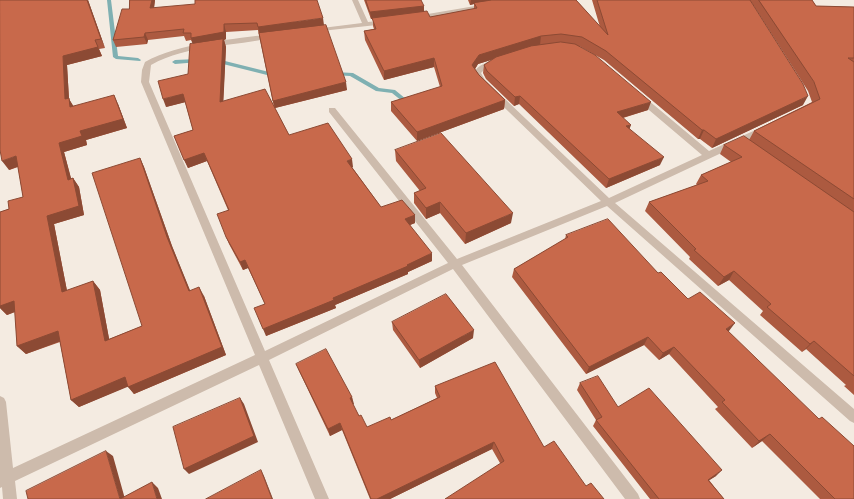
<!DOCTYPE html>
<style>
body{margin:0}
canvas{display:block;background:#f4ebe1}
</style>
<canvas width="854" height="499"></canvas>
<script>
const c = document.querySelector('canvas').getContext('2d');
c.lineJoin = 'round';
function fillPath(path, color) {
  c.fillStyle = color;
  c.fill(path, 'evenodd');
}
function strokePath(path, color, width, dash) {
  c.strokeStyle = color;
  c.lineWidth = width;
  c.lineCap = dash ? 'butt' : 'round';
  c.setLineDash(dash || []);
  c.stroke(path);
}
fillPath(new Path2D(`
 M107,0H111L118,56L138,58L141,60L140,61L116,59L113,57Z
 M197,59L200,61L199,62L175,64L172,62L175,60Z
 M217,59L277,74L278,75L275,77L215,62L214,61Z
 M335,72L353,73L379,88L395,90L412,104L411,105H407L392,93L376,91L350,76L333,75L332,74Z`), '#7fb0b2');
fillPath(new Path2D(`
 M352,0H358L368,22L386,20L389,22L386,24L312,32V30L314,29L362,23Z
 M487,4L489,5V7L416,20L413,18L416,16Z
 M273,34L275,35V37C234,47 188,44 151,65L149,82L265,351L448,263L329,112V108H335L457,259L601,201L479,83L473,73C479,65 486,62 496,59L500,61L499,63L485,69L481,73L485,80L609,198L702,155L636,99V95H642L709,151L760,128H766L767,130L766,132L615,203L854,409V423L850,421L607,206L462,265L638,494L640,499H625L453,269L269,360L329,499H315L259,365L15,481L17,499H3L2,487L0,488V396L4,398L6,402L13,468L255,355L141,82L142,70L145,62C179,43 234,39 273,34Z`), '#cdbbac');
fillPath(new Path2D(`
 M88,0L105,48L99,49L102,56L67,65L69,99L73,106L118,104L127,128L86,140L87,145L64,152L71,179L73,178L79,187L84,215L54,224L67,291L93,281L100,290L109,339L142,326L140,158L144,167L172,246L190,291L204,296L226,355L134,394L128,386L79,407L71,400L60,342L26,354L17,346L15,312L7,315L0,308V212L9,209L23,197L18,167L9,170Z
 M130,0H155L154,8L324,25L347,90L275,108L289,135L353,167H352L381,207L415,215V223L410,225L432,261L408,272V274L335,305L336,308L266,336L265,304L248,268L243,270L229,244L226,237L228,210L207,161L188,168L174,136L193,130L185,102L166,107L188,74L193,44L191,40L186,41L184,36L148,40L147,44L116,47L113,40L129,9ZM258,30L274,107L223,101L226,47L224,40L226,39V32Z
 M364,0H421L424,11L430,17L474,9V4L470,5L468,0H576L600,27L592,0H750L803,105L712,148L700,139H698L604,60L579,46L648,110L623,118L630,129L660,165L606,188L519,104L514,106L486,79L483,73L484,65L494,59L478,64L475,69L479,75L505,100L504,109L417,141L391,111V102L440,87L434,67L384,80L365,40L364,31L374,29L373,26V19H371Z
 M750,0H812L816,6L854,7V395L844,386L846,385L806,349L802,352L760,315L763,311L729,280L718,286L689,259L690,257L645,211L649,202L697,185L696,184L701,175L731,162L720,154L724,145L749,140L754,131L812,102L808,91Z
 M395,150L511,223L465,244L440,213L426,219L414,203V193L420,191L396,161Z
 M566,235L658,273L688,299L729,331L728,332L854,499H820L762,441L752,448L715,409L718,407L669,354L659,360L644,345L586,374L512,277L514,269L565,239Z
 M392,322L473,338L420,368L393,330Z
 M296,364L352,397L353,405L359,416L367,427L391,420L437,398L435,393V386L544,447L586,486L604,499L500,463L492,449L390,499H370L342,430L330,436L299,371Z
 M580,383L618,407L716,476L709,480L724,499H650L593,426L596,420L577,390Z`), '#ac5a40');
fillPath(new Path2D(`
 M87,0H88L105,48L101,39Z
 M152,0H155L153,15L150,8Z
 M471,0H500L474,3V4L470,5Z
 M424,6V13L371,19L370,12Z
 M323,18L324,25L259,34L258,27Z
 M224,24L226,32V39L224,40L226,47L223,110L193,45L191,38Z
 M145,33L148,40L147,44L144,37Z
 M541,36L540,45L478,64L472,74V65L479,55Z
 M95,40L102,56L67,65L69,99L74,107L75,116L65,99L63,56Z
 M434,58V67L384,80V71Z
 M346,82L347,90L275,108L273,101Z
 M183,94L186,102L166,107L163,99Z
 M114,95L118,104L127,128L86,140L87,145L64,152L74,189L68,180L59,143L80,131Z
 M520,96L519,104L514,106L515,97Z
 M808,96L803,105L712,148L716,139Z
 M505,100L504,109L417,141V132Z
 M651,102L648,110L615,120L617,112Z
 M631,125L628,133L626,126Z
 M702,130H704L700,139H698Z
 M204,153L207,161L188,168L184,160Z
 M16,156L22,165L9,170L2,161Z
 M664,157L660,165L606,188L609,179Z
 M140,158L144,167L172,246L194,300L189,291L167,237Z
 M352,159L353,167L348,169L347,161Z
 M73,178L79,187L84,215L54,224L69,301L62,292L47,216Z
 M440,202V213L426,219V208Z
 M513,213L511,223L465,244L466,233Z
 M415,215V223L405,227V219Z
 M432,253V261L408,272V274L335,305L336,308L266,336L263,329Z
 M245,260L248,268L243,270L240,262Z
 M734,271L729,280L718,286L724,277Z
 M93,281L100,290L111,349L105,341Z
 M199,287L204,296L226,355L134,394L128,387Z
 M14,301L22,309L7,315L0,308V306Z
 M735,323L729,331L720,337L726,329Z
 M474,330L473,338L420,368L419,360Z
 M58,331L66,339L26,354L17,346Z
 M648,337L644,345L586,374L589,367Z
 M814,341L806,349L802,352L810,344Z
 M674,347L669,354L659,360L663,353Z
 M125,377L132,385L79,407L71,400Z
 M352,397L354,404L352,405L350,398Z
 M240,398L244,404L258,442L189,474L184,469Z
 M340,423L342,430L330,436L328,429Z
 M770,434L762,441L752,448L759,441Z
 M494,442L492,449L390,499H377Z
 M106,451L113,456L125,499H120Z
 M261,470L264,476L273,499H272Z
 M722,470L716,476L702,485L708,480Z
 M152,482L158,488L162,499H157Z`), '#8c4a34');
const building = new Path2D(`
 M0,0H87L101,39L95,40L98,47L63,56L65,99L69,98L70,107L114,95L123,119L80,131L82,136L59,143L68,180L73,178L79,206L47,216L62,292L93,281L105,341L142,326L92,173L140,158L167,237L189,291L199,287L222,347L128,387L125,377L71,400L58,331L17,346L14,301L0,306V212L9,209L8,201L23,197L16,156L2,161L0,150Z
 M130,0H152L150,8L195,4V0H317L323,18L258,27L257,23L224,24V32L191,38V33H183L184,29L145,33L144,37L113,40L122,9H129Z
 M366,0H421L424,6L370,12Z
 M492,0H576L608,35L597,0H750L803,84L808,96L716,139L704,130H702L606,51L582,37L561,34L541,36L479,55L472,65L479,75L505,100L417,132L391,102L442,86L434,58L384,71L364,31L376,29L372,18L427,11L430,17L477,8L474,3Z
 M759,0H812L816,6L854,7V58H848L854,62V199L754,131L820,99L814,82Z
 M326,25L346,82L273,101L259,33Z
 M223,39L220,102L265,89L289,135L328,123L352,159L347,161L381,207L402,200L415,215L405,219L432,253L407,265L408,266L333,298L334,300L263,329L254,308L265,304L245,260L240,262L226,237L217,214L229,210L204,153L184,160L174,136L193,130L183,94L163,99L158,81L188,74L190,44Z
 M561,42L575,44L595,55L651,102L617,112L631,125L626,126L664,157L609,179L520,96L515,97L487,71L484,65L496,57L531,46Z
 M441,133L513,213L466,233L440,202L426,208L414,193L426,188L395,150Z
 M744,136L854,212V376L814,341L810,344L767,307L771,304L734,271L724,277L694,250L696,249L649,202L708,181L701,175L742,157L724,145Z
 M608,219L658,273L661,272L688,299L700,292L735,323L726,329L819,419L822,417L854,446V499H835L770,434L759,441L722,402L725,400L674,347L663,353L648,337L589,367L514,269L568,237L566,235Z
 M446,294L474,330L419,360L392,322Z
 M326,349L352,397L350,398L359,416L361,415L367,427L390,417L391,420L440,397L435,386L495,362L544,447L554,441L586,486L591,483L604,499H445L504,461L494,442L377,499H371L340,423L328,429L296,364Z
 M598,376L618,407L649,388L722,470L708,480L724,499H659L596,420L602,417L580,383Z
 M240,398L254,436L184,469L173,427Z
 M106,451L120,499L152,482L157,499H28L26,491Z
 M261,470L272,499H206Z`);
fillPath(building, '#c8694b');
strokePath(building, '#8c4a34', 1);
</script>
